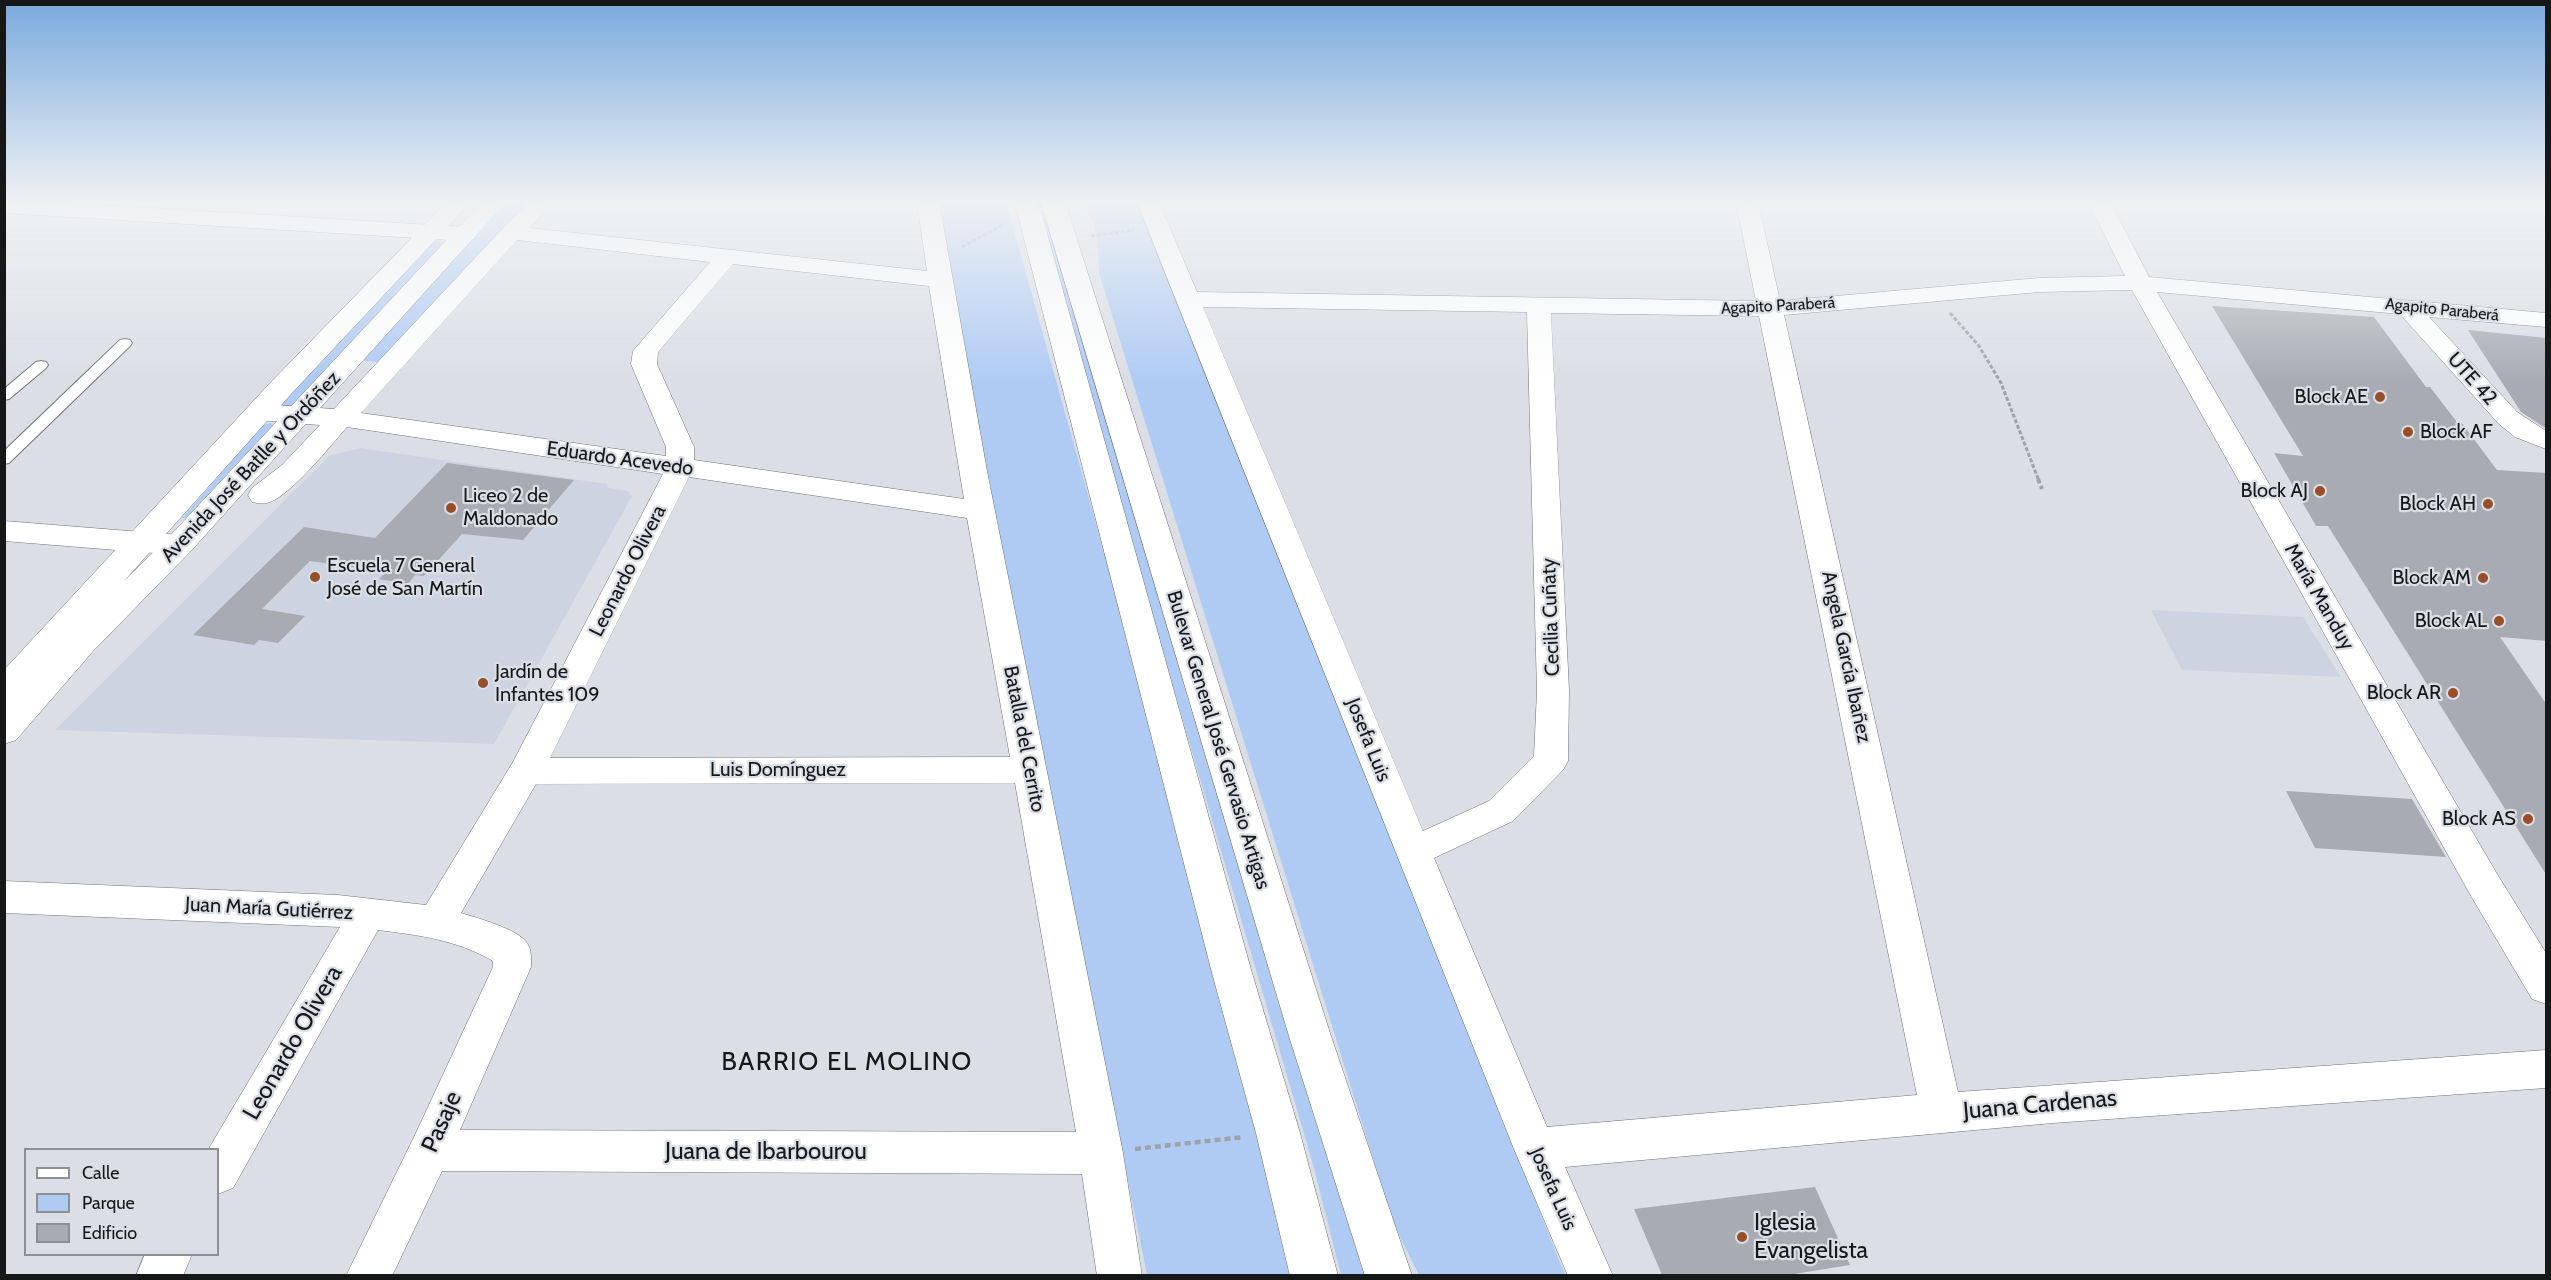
<!DOCTYPE html>
<meta charset="utf-8">
<style>
body{margin:0}
#map{position:relative;width:2551px;height:1280px;overflow:hidden;background:#dbdfe5;font-family:Cabin,sans-serif}
canvas{display:block}
.frame{position:absolute;inset:0;border:6px solid #161719;pointer-events:none}
.legend{position:absolute;left:24px;top:1148px;width:195px;height:108px;box-sizing:border-box;background:#dbdfe5;border:2px solid #8c8f93;margin:0;padding:8px 10px;list-style:none;font-size:18px;color:#161719}
.legend li{display:flex;align-items:center;gap:12px;height:30px}
.legend b{width:30px;border:2px solid #8c8f93}
</style>
<div id="map">
<canvas width="2551" height="1280"></canvas>
<div class="frame"></div>
<ul class="legend">
<li><b style="height:8px;background:#fff"></b>Calle</li>
<li><b style="height:16px;background:#afcbf4"></b>Parque</li>
<li><b style="height:16px;background:#a8acb2"></b>Edificio</li>
</ul>
</div>
<script>
const c = document.querySelector('canvas').getContext('2d');
c.lineJoin = 'round';
function fillPath(path, color) {
  c.fillStyle = color;
  c.fill(path, 'evenodd');
}
function strokePath(path, color, width, dash) {
  c.strokeStyle = color;
  c.lineWidth = width;
  c.lineCap = dash ? 'butt' : 'round';
  c.setLineDash(dash || []);
  c.stroke(path);
}
function label(font, color, halo, rows, align = 'center') {
  c.font = font + ' Cabin,sans-serif';
  c.lineWidth = 4.5;
  c.setLineDash([]);
  c.textBaseline = 'middle';
  c.strokeStyle = halo;
  c.fillStyle = color;
  for (const [text, x, y, turn = 0] of rows) {
    c.save();
    c.translate(x, y);
    c.rotate((+turn || 0) * Math.PI / 180);
    c.textAlign = isNaN(turn) ? turn : align;
    if (halo) c.strokeText(text, 0, 0);
    c.fillText(text, 0, 0);
    c.restore();
  }
}
fillPath(new Path2D(`
 M360,448L607,484L608,488L628,491L632,496L494,744L55,730L329,456Z
 M2151,610L2303,617L2341,677L2182,670Z`), '#cbd4e0');
fillPath(new Path2D(`
 M507,202H534L378,362L364,361V357Z
 M939,202H1006L1107,563L1291,1255L1294,1275H1147L1044,765L936,205Z
 M1031,202H1044L1190,707L1367,1275H1341L1314,1168Z
 M1079,202H1141L1565,1275H1419L1393,1223L1099,273C1098,248 1099,220 1079,202Z
 M437,242H445L293,406H280L432,244Z
 M271,423L273,425L186,518H182L263,425Z`), '#afcbf4');
fillPath(new Path2D(`
 M2212,306L2374,317L2426,387H2430L2457,422H2461L2497,470L2547,473V641L2500,637L2547,705V876L2328,526H2316L2274,453L2303,456Z
 M2468,330L2547,338V429L2521,412Z
 M447,463L574,480L523,540L462,534L424,576L415,575L408,584L379,579L386,572L310,561L262,609L305,616L278,643L259,640L254,645L193,635L304,527L375,538Z
 M2286,791L2412,799L2446,857L2315,848Z
 M1815,1187L1850,1265L1788,1275H1662L1634,1209Z`), '#a8acb2');
const lane = new Path2D(`
 M125,339L130,340L132,343L130,346L9,463L4,464V451L120,340Z
 M41,361L46,362L48,365L46,368L9,399L4,400V389L36,362Z`);
const street = new Path2D(`
 M4,202H52L466,227L474,229L477,234L474,239L466,241L4,213Z
 M530,202H554L529,228L927,271L917,202H939L987,471L1123,1153L1142,1276H1097L1082,1174L442,1171L392,1276H346L415,1135L493,967V961C457,940 419,935 378,930L233,1188L218,1194V1150H208L340,927L4,913V881L338,895L426,905L513,762L663,474L347,427C330,446 293,493 270,502C263,505 259,503 252,502L248,495L252,488L282,465L320,425L259,420L250,418L246,412L250,406L259,404L334,409L503,228ZM517,240L710,262L633,351L631,364L666,447V456L361,413ZM733,264L929,286L964,499L694,460V447L657,364L658,352ZM689,477L967,518L1010,757L550,758ZM1015,783L1076,1132L460,1130L531,967C531,958 532,951 527,943C518,929 477,918 461,913L536,784Z
 M1137,202H1159L1197,292L1756,301L1736,202H1758L1780,301L2039,278L2125,276L2088,202H2110L2149,277L2546,313V327L2429,317L2517,412L2546,431V449L2515,437L2499,424L2400,314L2157,292L2497,874L2546,953V1004L2532,999L2471,896L2132,290L2039,292L1784,315L1958,1092L2546,1050V1088L2053,1123L1565,1167L1613,1276H1568L1514,1149ZM1203,307L1527,312L1537,691L1534,756L1489,801L1423,831ZM1551,313L1759,316L1917,1095L1547,1127L1434,858L1513,821L1563,770L1568,761L1569,691Z
 M4,521L179,535L189,538L194,545L189,552L179,555L4,541Z
 M145,1254H192L183,1276H136Z`);
const secondary = new Path2D(`
 M447,202H471L292,393L124,581L168,538L482,202H506L190,552L94,650L16,740L4,744V707L6,705L4,706V670L272,381Z
 M1013,202H1036L1042,215L1252,973L1300,1133L1338,1276H1290L1256,1133L1212,973L1018,215Z
 M1041,202H1065L1330,1033L1412,1276H1365L1288,1033Z`);
strokePath(lane, '#6e7277', 2);
strokePath(street, '#6e7277', 1);
strokePath(secondary, '#6e7277', 1);
strokePath(new Path2D(`
 M1091,236L1134,230
 M962,247L1006,223
 M1950,313L1979,346L2001,383L2039,481`), '#9fa2a7', 3, [4, 2]);
strokePath(new Path2D(`
 M2038,479L2042,489`), '#9fa2a7', 4, [4.5, 3]);
strokePath(new Path2D(`
 M1135,1149L1244,1137`), '#9fa2a7', 4.5, [6, 4]);
fillPath(lane, '#fff');
fillPath(street, '#fff');
fillPath(secondary, '#fff');
const sky = c.createLinearGradient(0, 0, 0, 381);
sky.addColorStop(0, '#7aaadd');
sky.addColorStop(0.53, '#eff1f3');
sky.addColorStop(1, '#eff1f300');
c.fillStyle = sky;
c.fillRect(0, 0, 2551, 381);
for (const [x, y, r, color] of [
 [2380,397,6,"#964f29"],
 [2408,432,6,"#964f29"],
 [2320,491,6,"#964f29"],
 [2488,504,6,"#964f29"],
 [451,508,6,"#964f29"],
 [315,577,6,"#964f29"],
 [2483,578,6,"#964f29"],
 [2499,621,6,"#964f29"],
 [483,683,6,"#964f29"],
 [2453,693,6,"#964f29"],
 [2528,819,6,"#964f29"],
 [1742,1237,6,"#964f29"]
]) {
  const dot = new Path2D();
  dot.arc(x, y, r, 0, 2 * Math.PI);
  c.fillStyle = color;
  c.fill(dot);
  strokePath(dot, '#dbdfe5', 2);
}
label('16px', '#161719', '#dbdfe5', [
 ["Agapito Paraberá",1778,306,-3],
 ["Agapito Paraberá",2442,310,6]
]);
label('20px', '#161719', '#dbdfe5', [
 ["UTE 42",2472,379,48],
 ["Eduardo Acevedo",620,459,8],
 ["Avenida José Batlle y Ordóñez",251,467,-47],
 ["Leonardo Olivera",628,571,-63],
 ["María Manduy",2319,597,60],
 ["Cecilia Cuñaty",1551,617,-92],
 ["Angela García Ibañez",1846,657,78],
 ["Batalla del Cerrito",1024,739,79],
 ["Bulevar General José Gervasio Artigas",1218,740,73],
 ["Josefa Luis",1368,740,68],
 ["Luis Domínguez",778,770],
 ["Juan María Gutiérrez",269,909,3],
 ["Josefa Luis",1553,1189,66]
]);
label('20px', '#161719', '#dbdfe5', [
 ["Block AE",2368,397],
 ["Block AF",2420,432,"left"],
 ["Block AJ",2308,491],
 ["Liceo 2 de",463,496,"left"],
 ["Maldonado",463,519,"left"],
 ["Block AH",2476,504],
 ["Escuela 7 General",327,566,"left"],
 ["José de San Martín",327,589,"left"],
 ["Block AM",2471,578],
 ["Block AL",2487,621],
 ["Jardín de",495,672,"left"],
 ["Infantes 109",495,695,"left"],
 ["Block AR",2441,693],
 ["Block AS",2516,819]
], 'right');
label('24px', '#161719', '#dbdfe5', [
 ["Leonardo Olivera",293,1043,-60],
 ["Juana Cardenas",2040,1105,-5],
 ["Pasaje",442,1122,-66],
 ["Juana de Ibarbourou",766,1152]
]);
label('24px', '#161719', '#dbdfe5', [
 ["Iglesia",1754,1223],
 ["Evangelista",1754,1251]
], 'left');
c.letterSpacing = '1.5px';
label('26px', '#161719', '#dbdfe5', [
 ["BARRIO EL MOLINO",847,1062]
]);
c.letterSpacing = '0px';
</script>
